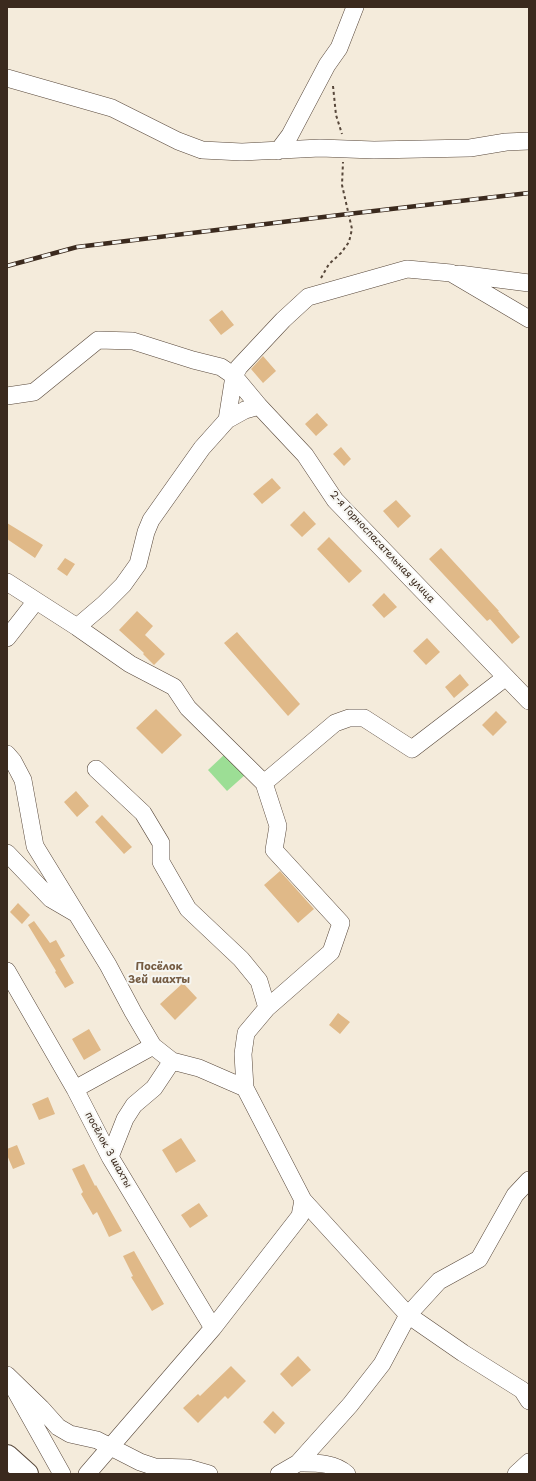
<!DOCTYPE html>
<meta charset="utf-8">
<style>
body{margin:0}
#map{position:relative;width:536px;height:1481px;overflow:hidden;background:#f4ebdb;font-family:"Playpen Sans",sans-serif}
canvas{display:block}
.frame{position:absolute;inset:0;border:8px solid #3b2a1e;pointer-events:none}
</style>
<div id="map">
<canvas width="536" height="1481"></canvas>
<div class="frame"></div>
</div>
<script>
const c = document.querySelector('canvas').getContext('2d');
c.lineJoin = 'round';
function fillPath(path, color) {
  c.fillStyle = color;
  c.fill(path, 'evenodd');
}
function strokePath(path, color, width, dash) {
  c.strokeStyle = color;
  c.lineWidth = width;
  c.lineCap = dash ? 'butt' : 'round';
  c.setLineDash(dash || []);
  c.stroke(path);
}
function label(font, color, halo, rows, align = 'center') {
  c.font = font + ' "Playpen Sans",sans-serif';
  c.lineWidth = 4;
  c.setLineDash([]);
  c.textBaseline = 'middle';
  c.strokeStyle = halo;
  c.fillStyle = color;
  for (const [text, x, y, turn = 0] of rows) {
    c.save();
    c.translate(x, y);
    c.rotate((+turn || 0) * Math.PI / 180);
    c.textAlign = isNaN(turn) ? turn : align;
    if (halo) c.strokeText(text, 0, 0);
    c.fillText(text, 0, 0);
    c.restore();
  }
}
fillPath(new Path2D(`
 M225,754L245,775L227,791L208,770Z`), '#9cde95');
fillPath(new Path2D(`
 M222,310L234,325L221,335L209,320Z
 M263,356L276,371L263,383L251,369Z
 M317,413L328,425L316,436L305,424Z
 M341,447L351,459L344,466L333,454Z
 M272,478L281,488L262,504L253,494Z
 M396,500L411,516L398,528L383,511Z
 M304,511L316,524L302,537L290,525Z
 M7,523L43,545L35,558L7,539Z
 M329,537L362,571L349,583L317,549Z
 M441,548L499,611H498L520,637L512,644L490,619L487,621L429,559Z
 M65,558L75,564L67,576L57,569Z
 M384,593L397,607L384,618L372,605Z
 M137,611L153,626L145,635L165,654L154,665L143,654L144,653L119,630Z
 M237,632L300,704L288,716L224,643Z
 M427,638L440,652L426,665L413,651Z
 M460,674L469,685L454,698L445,687Z
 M156,709L182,735L162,754L136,728Z
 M496,711L507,722L493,736L482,725Z
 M76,791L89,806L77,817L64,802Z
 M102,815L132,847L124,854L95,822Z
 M280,871L314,909L298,923L264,885Z
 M18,903L30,915L22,924L10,912Z
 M34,921L50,943L56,940L65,956L60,959L74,983L65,988L55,972L56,971L28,925Z
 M183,983L197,998L175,1020L160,1004Z
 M338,1013L350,1022L340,1034L329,1025Z
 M89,1029L101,1050L84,1060L72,1039Z
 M48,1097L55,1114L39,1120L32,1104Z
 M181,1138L196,1161L176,1173L162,1150Z
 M17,1145L25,1164L13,1169L7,1155V1149Z
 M84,1164L95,1186L96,1185L122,1231L109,1237L97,1212L93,1215L81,1194L83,1192L72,1169Z
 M199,1203L208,1216L190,1228L181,1215Z
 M134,1251L164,1304L152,1311L131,1277L133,1276L123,1256Z
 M298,1356L311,1370L292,1387L280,1374Z
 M231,1366L246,1381L228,1399L225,1396L198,1423L183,1408L198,1394L200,1396Z
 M273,1411L285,1423L275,1434L263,1422Z`), '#e0b988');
const minor = new Path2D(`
 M7,78L112,108L178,141L202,150L242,152L320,148L374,150L470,148L506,142L529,141
 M278,151L290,135L327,65L339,48L355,7
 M459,274L529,283
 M529,319L451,273L407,269L308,297L283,320L239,367L234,376L259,406L305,455L335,500L529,701
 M7,396L34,392L98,340L133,341L193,360L221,367L234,376L227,420L202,448L151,520L146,532L138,564L123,585L104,604L77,627
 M227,420L245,410L259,406
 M7,582L77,627L130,664L174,687L188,708L264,783L278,826L274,850L341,923L331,952L267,1008L246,1033L243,1054L245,1088L303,1200L408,1315L463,1353L522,1390L529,1401
 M7,638L36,601
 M7,754L13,761L23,780L35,846L108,965L133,1012L153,1046L172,1061L199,1068L245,1088
 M96,769L143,813L161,843V862L188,909L241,959L259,981L267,1008
 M264,783L335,723L349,718H364L412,749L506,677
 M7,853L51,899L75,913
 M7,971L75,1089L110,1157L213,1328
 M75,1089L153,1046
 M110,1157L125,1119L134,1105L154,1088L172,1061
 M7,1375L41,1408L58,1427L70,1434L97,1440L140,1462L155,1467L188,1468L209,1474
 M15,1390L62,1474
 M298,1463C315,1463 334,1462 347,1474
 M87,1474L213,1328L300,1216L303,1200
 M279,1474L298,1463L350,1405L382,1364L408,1315L439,1281L479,1259L515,1195L529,1180
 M516,1474L529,1462`);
const major = new Path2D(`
 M7,1456L27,1474`);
strokePath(minor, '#57473a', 18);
strokePath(major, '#57473a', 24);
strokePath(new Path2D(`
 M333,86L336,115L342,134
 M321,278L329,264L341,253L349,242L352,229L342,185L343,162`), '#57473a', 2, [3, 3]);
strokePath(minor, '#fff', 17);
strokePath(major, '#fff', 22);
const rail = new Path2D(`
 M7,266L77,247L348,214L529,193`);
strokePath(rail, '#3b2a1e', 4.5);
strokePath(rail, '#f6f6f2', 3, [9]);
label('10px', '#3b2a1e', '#f6f6f2', [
 ["2-я Горноспасательная улица",382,547,47],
 ["посёлок 3 шахты",108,1150,61]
]);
label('bold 11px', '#755c43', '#f6f6f2', [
 ["Посёлок",159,967],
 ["3ей шахты",159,980]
]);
</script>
